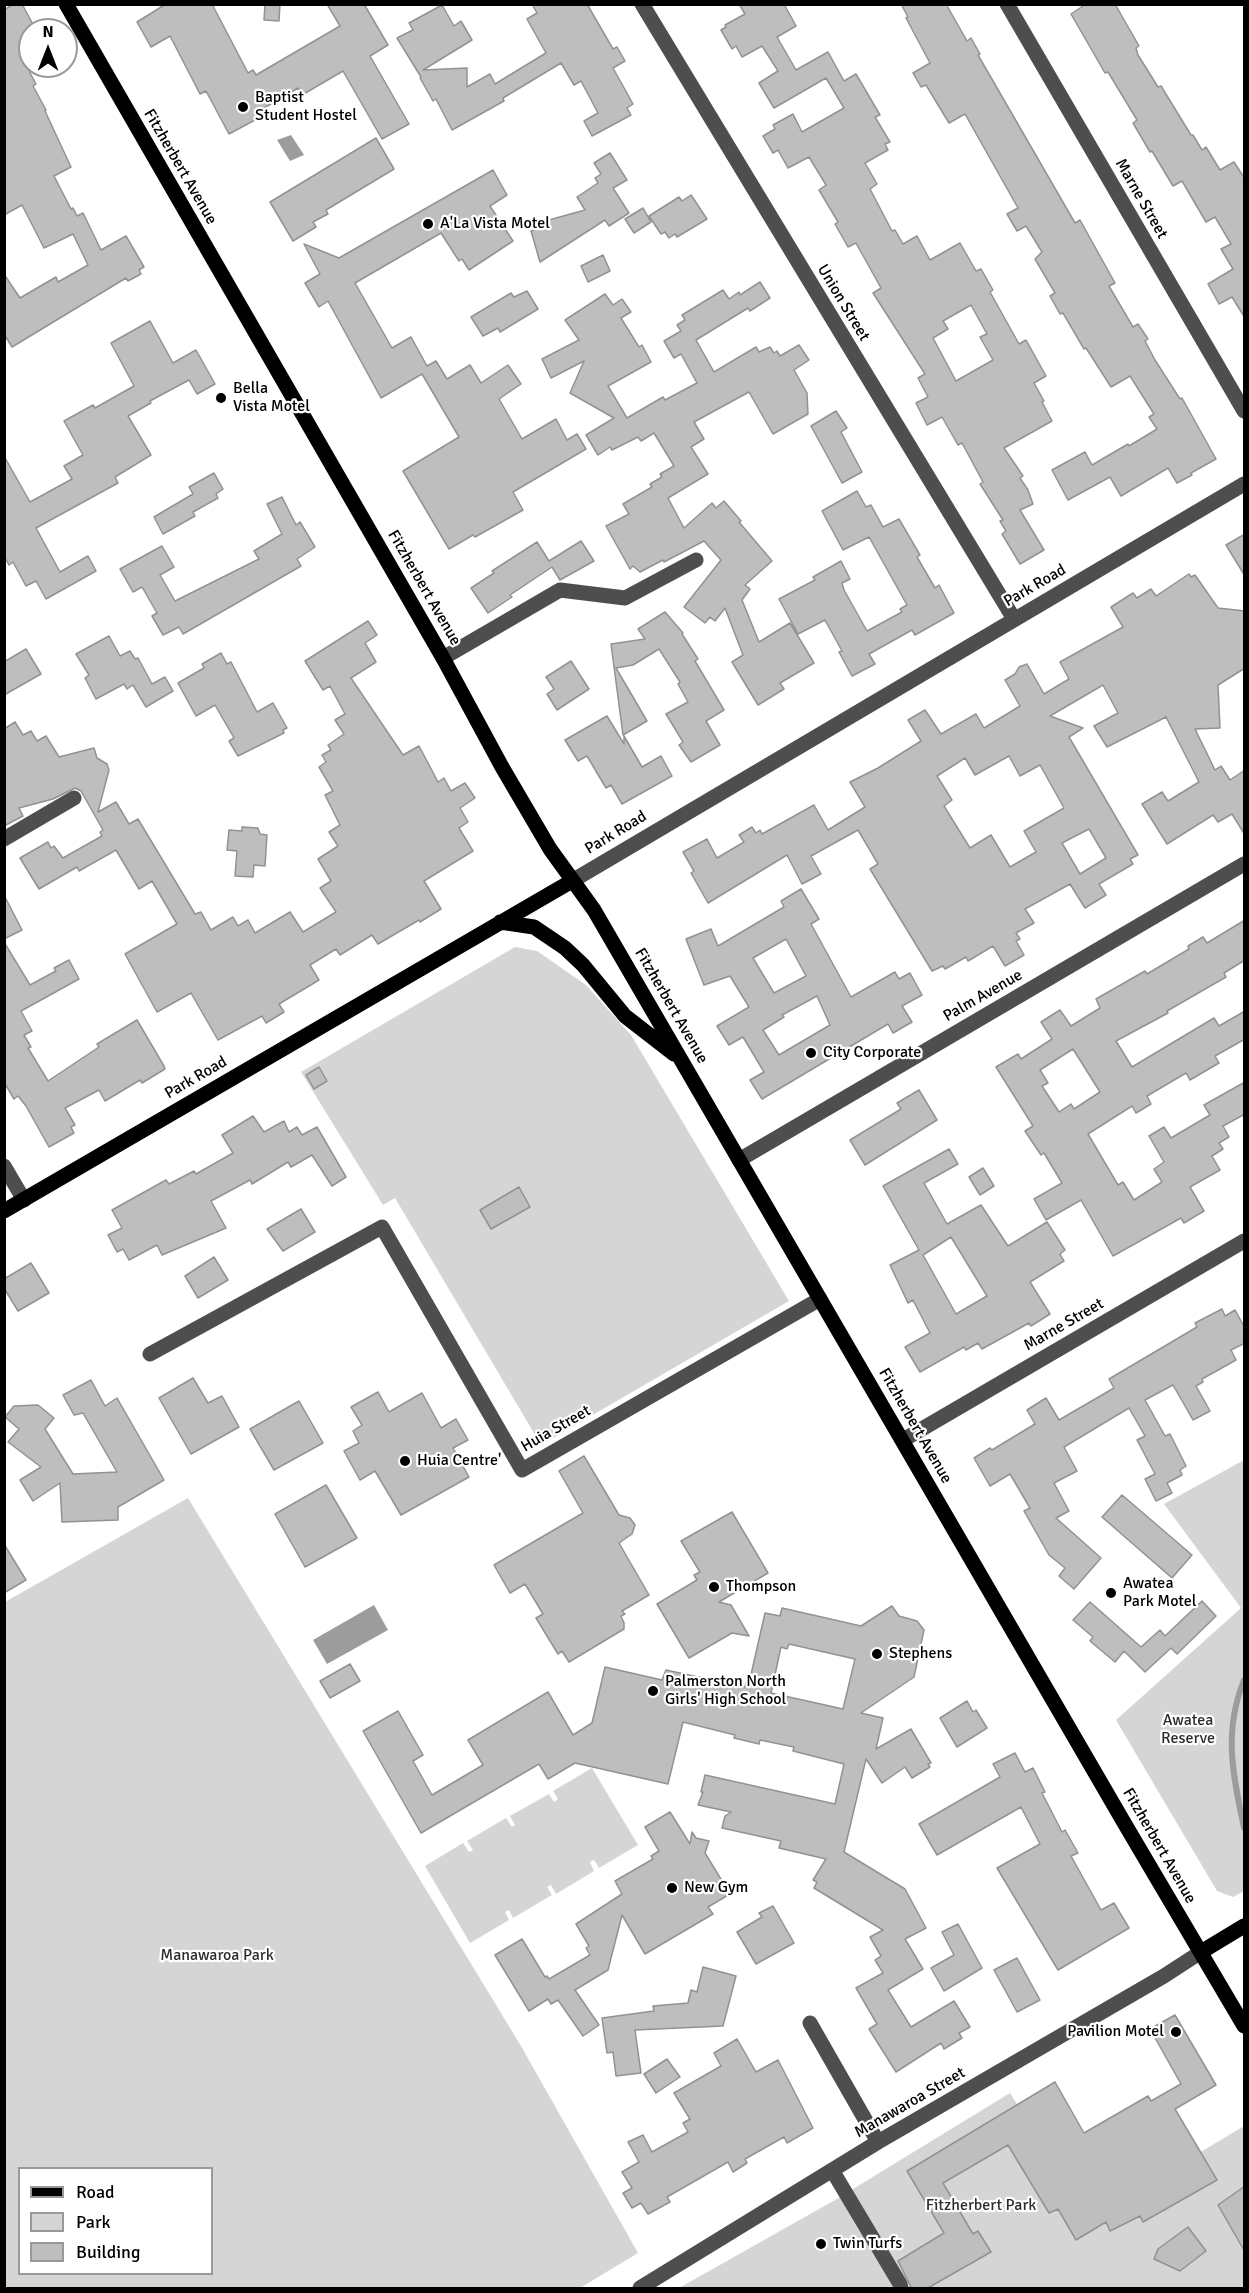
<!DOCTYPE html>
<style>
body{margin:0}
#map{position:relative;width:1249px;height:2293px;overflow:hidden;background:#fff;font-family:Signika,sans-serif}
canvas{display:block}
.frame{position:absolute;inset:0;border:6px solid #000;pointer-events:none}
.legend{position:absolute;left:18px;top:2167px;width:195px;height:108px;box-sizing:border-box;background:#fff;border:2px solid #999;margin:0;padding:8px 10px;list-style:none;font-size:18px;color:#000}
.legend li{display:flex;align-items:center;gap:12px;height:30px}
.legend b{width:30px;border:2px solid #999}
.north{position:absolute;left:18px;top:18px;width:60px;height:60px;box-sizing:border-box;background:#fff;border:2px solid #999;border-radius:50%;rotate:0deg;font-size:16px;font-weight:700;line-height:24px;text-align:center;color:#000}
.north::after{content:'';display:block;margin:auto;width:21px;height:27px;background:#000;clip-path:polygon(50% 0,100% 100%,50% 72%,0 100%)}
</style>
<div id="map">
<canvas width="1249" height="2293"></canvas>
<div class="frame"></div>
<ul class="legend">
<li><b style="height:8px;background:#000"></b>Road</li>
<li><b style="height:16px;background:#d5d5d5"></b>Park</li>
<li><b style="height:16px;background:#bebebe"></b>Building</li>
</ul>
<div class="north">N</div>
</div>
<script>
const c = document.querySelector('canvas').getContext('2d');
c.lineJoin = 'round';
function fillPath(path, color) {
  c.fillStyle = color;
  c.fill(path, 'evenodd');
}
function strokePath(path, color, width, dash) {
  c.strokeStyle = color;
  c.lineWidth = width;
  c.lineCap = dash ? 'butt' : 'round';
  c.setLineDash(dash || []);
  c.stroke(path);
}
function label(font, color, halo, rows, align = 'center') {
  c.font = font + ' Signika,sans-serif';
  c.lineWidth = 4.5;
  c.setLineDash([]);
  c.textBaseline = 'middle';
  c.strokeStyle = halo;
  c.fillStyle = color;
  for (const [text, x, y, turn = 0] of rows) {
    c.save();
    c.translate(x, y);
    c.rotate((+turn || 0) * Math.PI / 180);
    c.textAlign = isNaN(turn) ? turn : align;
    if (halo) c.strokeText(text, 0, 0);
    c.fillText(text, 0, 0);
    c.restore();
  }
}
fillPath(new Path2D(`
 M515,947L537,951L586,985L631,1035L789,1301L541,1445L395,1198L383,1205L301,1072Z
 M1244,1460V1891L1233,1897L1217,1891L1116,1720L1241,1608L1164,1504Z
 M188,1498L521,2046L638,2253L580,2288H5V1602ZM20,2168H212V2274H20Z
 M592,1768L638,1845L599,1868L594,1860L590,1862L594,1871L556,1894L551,1885L547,1887L552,1895L513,1918L509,1910L505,1912L509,1920L470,1943L425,1866L463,1843L469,1852L473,1850L467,1841L506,1818L512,1827L515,1825L510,1816L549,1794L554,1802L558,1799L553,1791Z
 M1010,2093L1089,2219L1244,2126V2288H679L835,2200Z`), '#d5d5d5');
fillPath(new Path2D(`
 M291,135L304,155L290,161L277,140Z
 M374,1605L388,1630L327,1664L313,1640Z`), '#9c9c9c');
strokePath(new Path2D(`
 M1244,1680C1223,1732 1233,1775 1244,1828`), '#9c9c9c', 6);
const building = new Path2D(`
 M14,4H22L36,30H30V73L36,84L33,86L46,110L45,111L71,167L54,176L71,209L73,208L77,216L83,213L101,250L126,236L144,267L139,270L141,274L128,281L126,278L12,347L4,334V274L20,298L56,277L58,282L88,265L73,234L44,248L22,205L4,215V10Z
 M166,4H212L248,73L253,70L256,75L340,26L327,4H364L388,45L370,56L409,124L382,139L343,71L302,95L298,88L264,108L268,113L229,134L206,91L200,94L170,36L151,47L137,22Z
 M265,4H280L279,21L264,20Z
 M532,4H587L613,49L617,47L625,61L613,68L633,104L627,108L631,115L592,136L584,121L598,113L581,81L574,85L561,63L503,98L504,101L452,130L436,99L433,101L420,78L421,77L397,38L413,30L409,23L442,5L454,26L461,21L472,40L423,70L467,68V87L490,74L495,84L546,53L527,19L537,13Z
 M739,4H784L796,26L777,37L796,70L828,52L844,81L856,74L880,115L875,117L890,142L885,144L888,150L865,163L877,184L870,189L892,231L895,230L903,244L917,236L930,260L960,243L976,271L981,269L993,290L990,292L1019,344L1026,340L1046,376L1034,383L1044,401L1042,402L1052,421L1004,448L1023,476L1020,478L1028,490L1033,504L1020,510L1044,550L1020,564L1002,534L1006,531L1000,521L1003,520L980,484L983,482L962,443L958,445L942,417L927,425L916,403L928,397L918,378L925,374L873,293L881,288L856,243L848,247L835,224L838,222L819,190L826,185L809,157L788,168L778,150L773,153L763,136L775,129L773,125L793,114L802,132L844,108L826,78L774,108L759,83L778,71L762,46L742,57L736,46L732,49L721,30L726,27L725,25L745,14ZM971,305L987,334L980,337L993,360L956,381L933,338L948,329L943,321Z
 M901,4H946L967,41L971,38L980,54L978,55L1075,223L1080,220L1115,283L1109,286L1133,327L1138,324L1148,339L1145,341L1155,360L1180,399L1182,398L1216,459L1191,473L1192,475L1177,483L1168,468L1121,496L1110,477L1068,500L1052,470L1085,452L1092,465L1128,444L1129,446L1157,429L1149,417L1154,414L1130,376L1111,387L1086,348L1084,349L1063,313L1060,314L1050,296L1055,293L1035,259L1042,252L1026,226L1017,231L1007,214L1018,208L965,114L949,123L926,85L921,87L913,73L930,63L906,18L908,17Z
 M1086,4H1115L1139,46L1136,48L1138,55L1158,87L1161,86L1191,135H1193L1202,150L1206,147L1220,170L1234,162L1245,179V318L1232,297L1219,304L1208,284L1233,269L1221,249L1231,244L1215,217L1206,222L1182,181L1173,186L1152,151L1150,152L1133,123L1137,120L1108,72L1105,73L1071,14Z
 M376,138L394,169L326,210L328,214L313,222L316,227L293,241L270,202Z
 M610,153L627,180L613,188L629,213L609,226L605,220L540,262L531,231L539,228L538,223L585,210L577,197L598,183L595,178L601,174L594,163Z
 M493,170L507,195L490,206L513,241L469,270L462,259L459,261L441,233L355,283L392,348L411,337L427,366L436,361L447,379L470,365L481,383L508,365L521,384L499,399L522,439L556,419L567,440L577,434L586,449L513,492L523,510L475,537L473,535L449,549L403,471L459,437L422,374L381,398L328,301L319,307L305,283L320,274L304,244L339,258Z
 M691,195L707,219L677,237L675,234L669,238L665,232L661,234L649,216L679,197L682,201Z
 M643,208L651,222L634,233L625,219Z
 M603,255L610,271L588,282L581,266Z
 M760,282L770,298L750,311L748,308L696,340L714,372L756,347L759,352L770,347L774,353L777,351L780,356L799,345L809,360L794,370L807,393L808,414L773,434L749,392L694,422L704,439L691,447L708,474L668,498L684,528L712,503L716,508L724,501L741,521L739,522L772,561L745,585L750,589L742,600L759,642L790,623L814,663L780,683L784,689L758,705L732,662L743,655L725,608L715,621L710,617L705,623L684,607L721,560L704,541L664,562L663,560L640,572L633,566L630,569L606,526L629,514L623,504L652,487L650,484L662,477L660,474L674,466L654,433L641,441L638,437L612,450L610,447L598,455L586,435L614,418L570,393L584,361L551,378L542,359L579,340L565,320L605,294L613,305L622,299L631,312L621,318L639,347L642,345L651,362L608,386L627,418L663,397L665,400L697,383L681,354L674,358L664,341L681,331L677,325L685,320L682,315L723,290L729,299L739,292L740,295Z
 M527,291L538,309L500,332L498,328L483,336L471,317L511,293L514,297Z
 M150,321L173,363L196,350L215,384L197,394L189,380L150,401L151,403L128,416L151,455L115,477L118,483L36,528L60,572L88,556L96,571L46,599L36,581L26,586L13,562L9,565L4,556V456L30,502L72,479L64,466L83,455L64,421L93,405L95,408L134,386L111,343Z
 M836,411L847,428L841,432L862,472L842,483L811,426Z
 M214,473L223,489L216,494L218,498L193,512L195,516L163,534L154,517L193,494L189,487Z
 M857,491L866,507L871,505L883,527L899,519L920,555L917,557L935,588L939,585L954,613L915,635L912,630L869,654L875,664L852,676L839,652L842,651L825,620L798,634L779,599L815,580L813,577L841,561L850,579L842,583L844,590L867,631L902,612L900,609L907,605L869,537L843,550L822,511Z
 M282,497L296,525L300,522L315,547L297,559L301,566L183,634L179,627L163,635L152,616L157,613L142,587L133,592L120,569L162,546L174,567L160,575L175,601L259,559L254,551L282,534L267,504Z
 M1245,534V576L1226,545Z
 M581,541L594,561L560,580L552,567L510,595L512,597L488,613L471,588L494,573L492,571L537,542L549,561Z
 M1189,574L1191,577L1195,575L1218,608L1245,611V668L1218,685L1220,728L1195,729L1215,770L1221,766L1230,780L1245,770V835L1232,814L1218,822L1213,815L1167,844L1142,804L1162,792L1168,801L1199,782L1166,717L1107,747L1094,726L1118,713L1103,685L1050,716L1083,728L1069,737L1138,855L1130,859L1133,864L1099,884L1106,895L1085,908L1070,884L1025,909L1034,923L1016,933L1020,939L1016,941L1024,955L1005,966L993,946L968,961L966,957L945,969L943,966L932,971L870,869L878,864L858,830L811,856L821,874L802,884L787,855L708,903L691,873L694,871L683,852L707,839L717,858L744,842L739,835L752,827L756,833L760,830L762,834L814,805L828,830L865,807L850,782L878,768L921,741L908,720L925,710L941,734L976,714L984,728L1020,706L1005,680L1015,674L1019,667L1027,664L1044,694L1069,679L1060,662L1123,627L1111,607L1133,593L1137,598L1151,589L1156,596ZM1009,756L1020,776L1040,765L1064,808L1024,831L1036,852L1010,867L991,835L970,848L944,806L952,800L937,776L965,758L975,775ZM1089,829L1106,858L1080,874L1062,843Z
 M665,612L683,633L682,634L698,659L695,661L724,710L706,721L720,745L691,762L679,745L683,742L666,714L688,702L678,684L680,682L659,649L633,665L616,668L647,721L623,735L611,644L645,639L638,629Z
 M368,621L377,635L365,643L376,662L351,678L403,755L419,746L438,782L444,778L451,791L465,783L475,798L460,808L468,822L459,828L473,851L424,881L441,909L420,922L419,920L378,944L372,935L340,955L336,949L310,965L319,980L279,1004L284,1012L266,1023L262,1016L218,1040L191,993L157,1012L125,954L177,924L152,881L139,889L116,850L79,871L77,867L39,889L20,858L48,842L51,848L54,846L63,858L102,836L100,832L103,830L81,791L75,788L53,799L19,808L23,816L4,826V729L15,722L23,735L31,731L37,741L46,736L59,757L94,748L97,758L107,764L109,770L98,812L116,802L129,824L138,819L195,914L201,912L211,930L233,917L238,926L248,920L255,933L290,912L303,932L336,912L320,888L331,881L318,859L338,846L329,832L340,825L325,795L333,791L319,767L326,762L322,755L331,750L328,745L344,734L335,720L345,714L330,686L323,690L305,661Z
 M109,636L120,656L130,651L135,659L138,658L152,684L165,677L173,691L146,707L133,685L127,689L124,684L96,699L85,678L89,675L76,654Z
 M26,649L41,674L4,695V662Z
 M221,653L227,664L231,662L257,712L273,703L287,728L283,730L284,733L238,756L229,741L234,738L215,705L196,716L178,683L204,668L202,664Z
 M571,661L589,689L557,710L547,694L554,689L546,677Z
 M607,716L624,744V736L642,767L661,756L672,776L622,804L611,785L606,788L587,756L578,761L565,740Z
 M242,827L258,828L260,834L267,835L265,866L254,865L253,877L235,876L237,851L227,850L229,830L242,831Z
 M801,889L819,919L811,924L851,997L895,972L899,979L910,973L922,995L902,1006L912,1022L893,1033L888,1024L762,1099L750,1080L764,1072L743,1037L729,1045L717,1026L749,1007L730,976L704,985L686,939L711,929L718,946L784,907L781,901ZM786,939L806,976L774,993L753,958ZM817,996L830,1025L779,1055L763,1030L784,1017L782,1015Z
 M4,895L22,930L4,939Z
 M1245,920V960L1224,973L1226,977L1167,1011L1168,1013L1116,1041L1132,1067L1214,1018L1219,1026L1245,1011V1039L1215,1056L1219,1063L1190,1080L1186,1073L1147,1096L1151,1104L1136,1113L1132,1106L1088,1134L1118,1185L1123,1182L1134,1200L1162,1182L1154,1169L1164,1162L1149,1136L1164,1127L1171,1138L1210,1115L1204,1105L1245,1082V1114L1223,1126L1229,1137L1219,1143L1223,1149L1212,1156L1220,1170L1190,1187L1204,1211L1184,1223L1181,1218L1113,1256L1081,1200L1046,1220L1034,1199L1062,1183L1044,1153L1041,1155L1025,1131L1033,1126L996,1067L1018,1054L1021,1059L1052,1039L1041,1022L1060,1010L1071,1026L1100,1008L1096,999L1145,971L1147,974L1189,949L1188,946L1203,937L1207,943ZM1073,1049L1100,1092L1074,1109L1071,1104L1059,1112L1042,1086L1048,1083L1040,1070Z
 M4,942L30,985L56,971L54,968L69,960L79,979L21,1011L32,1031L24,1035L31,1047L28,1048L48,1081L99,1047L97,1044L137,1020L164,1066L165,1069L142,1083L140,1080L105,1101L99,1090L65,1108L75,1125L71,1127L74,1133L49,1147L26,1106L18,1096L14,1099L4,1082Z
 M319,1067L327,1081L314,1089L306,1075Z
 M919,1090L937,1120L865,1165L850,1140L901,1109L897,1103Z
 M253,1116L264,1132L284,1121L289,1132L297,1127L302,1135L317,1127L346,1177L332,1186L312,1155L291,1167L288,1162L252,1184L250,1180L211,1201L226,1228L162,1255L157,1245L129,1260L123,1249L117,1252L108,1235L122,1228L112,1210L166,1180L169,1184L194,1171L196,1174L233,1153L222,1135Z
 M949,1149L958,1164L924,1183L947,1224L981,1205L1008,1246L1047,1222L1065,1250L1060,1254L1064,1261L1030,1282L1050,1314L1031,1326L1029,1323L982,1349L978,1343L966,1350L964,1347L920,1372L905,1347L930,1333L913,1300L908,1303L890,1265L919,1250L883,1186ZM951,1237L987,1296L956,1314L923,1255Z
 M983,1168L994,1186L980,1195L969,1177Z
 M519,1187L530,1207L491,1229L480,1210Z
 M301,1209L315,1232L283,1251L267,1229Z
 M214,1257L228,1280L198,1298L185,1276Z
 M31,1263L49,1293L18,1311L4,1288V1279Z
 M1222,1309L1225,1316L1235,1310L1245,1328V1343L1231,1350L1236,1360L1202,1379L1203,1382L1196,1386L1210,1411L1193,1420L1173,1385L1145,1400L1165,1436L1170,1434L1186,1466L1180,1470L1182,1475L1167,1483L1172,1493L1156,1501L1145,1479L1155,1474L1137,1440L1145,1436L1129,1408L1064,1447L1077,1471L1054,1483L1069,1511L1056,1518L1101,1558L1074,1589L1059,1576L1065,1568L1049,1555L1024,1511L1030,1508L1010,1474L990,1486L974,1458L990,1448L992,1450L1035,1424L1027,1410L1046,1398L1059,1420L1114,1388L1109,1379L1197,1327L1195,1323Z
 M193,1378L208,1403L222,1396L239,1427L191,1454L159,1398Z
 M91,1380L105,1406L117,1398L164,1480L118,1507V1520L62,1522L60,1483L33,1501L20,1480L41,1467L8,1442L19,1429L5,1417L14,1406L38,1405L54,1418L45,1429L73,1474L117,1472L83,1413L74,1415L63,1395Z
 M378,1392L389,1412L422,1393L441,1428L456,1419L468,1440L453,1448L469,1477L401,1515L375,1471L360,1480L344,1451L359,1443L353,1431L362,1425L351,1407Z
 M299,1401L323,1443L274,1470L250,1429Z
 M584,1456L619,1515L630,1518L635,1525L632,1534L619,1543L649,1595L622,1611L625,1614L621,1616L624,1623V1629L569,1662L562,1651L558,1654L536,1618L543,1614L525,1584L510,1593L494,1565L583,1513L559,1471Z
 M326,1485L357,1538L305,1567L275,1514Z
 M1122,1495L1192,1555L1172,1578L1102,1517Z
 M732,1512L768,1573L719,1602L731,1605L749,1636L732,1633L689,1658L657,1604L697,1580L694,1575L700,1572L681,1541Z
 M4,1544L26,1580L4,1593Z
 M1202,1601L1216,1616L1177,1654L1171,1648L1145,1672L1124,1651L1115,1662L1090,1641L1093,1637L1073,1620L1090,1602L1141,1647L1160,1630L1165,1636Z
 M892,1606L899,1616L917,1621L924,1630L914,1677L861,1713L883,1718L876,1749L911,1729L931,1763L928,1764L930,1767L912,1778L905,1767L882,1783L866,1759L844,1852L905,1889L926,1928L905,1939L923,1969L888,1990L911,2027L954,2001L970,2027L959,2033L962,2038L944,2049L941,2043L896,2072L869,2029L877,2024L856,1988L883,1973L875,1960L881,1956L870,1937L883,1930L814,1888L817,1882L813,1880L826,1859L779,1848L781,1841L722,1828L725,1816L731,1812L698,1805L703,1792H701L705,1775L835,1804L844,1764L793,1751L794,1747L760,1740L759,1744L734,1738L735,1735L683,1722L668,1784L575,1763L548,1779L539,1764L421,1833L363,1731L398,1711L423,1755L413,1761L432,1795L483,1765L468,1740L548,1692L573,1735L592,1723L605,1667L662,1680L666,1670L745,1687L747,1678L750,1679L765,1613L780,1616L782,1608L861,1626ZM789,1644L855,1659L843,1709L771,1693L781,1647L787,1649Z
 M350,1664L360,1681L330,1698L320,1681Z
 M967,1701L973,1712L976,1710L987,1728L957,1747L940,1718Z
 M1015,1753L1025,1772L1033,1768L1045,1792L1042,1793L1062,1832L1065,1830L1078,1853L1071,1856L1101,1910L1114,1903L1129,1928L1058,1970L997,1868L1040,1844L1021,1807L937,1855L919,1824L1000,1777L993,1764Z
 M670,1812L690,1844L692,1832L696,1838L709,1841L705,1853L730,1894L708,1907L713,1914L645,1954L622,1915L608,1970L575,1990L599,2025L583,2036L558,2000L551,2004L548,1999L529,2011L495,1955L522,1939L545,1977L547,1976L549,1979L590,1955L586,1948L589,1946L576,1924L622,1894L615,1881L653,1859L651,1856L659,1851L645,1827Z
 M773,1906L794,1943L756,1964L737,1932L762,1917L759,1913Z
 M958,1924L982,1968L944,1991L931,1968L954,1955L942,1932Z
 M1017,1958L1040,2000L1017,2012L994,1970Z
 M703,1967L736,1976L723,2026L635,2030L641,2073L616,2076L613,2052L607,2053L602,2018L654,2011L653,2006L688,2003L691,1990L697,1992Z
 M1175,2015L1216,2085L1175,2109L1217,2180L1143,2222L1140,2216L1110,2231L1106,2222L1076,2240L1058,2209L1049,2213L1008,2145L943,2183L973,2234L978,2231L991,2252L926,2289H912L898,2261L944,2233L907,2171L1055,2082L1084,2133L1148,2096L1151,2101L1181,2084L1150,2029Z
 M737,2039L756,2072L778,2060L813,2128L787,2143L784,2137L745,2159L747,2163L733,2172L728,2162L667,2197L670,2202L648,2214L641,2203L632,2208L623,2193L632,2188L622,2172L639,2162L628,2142L643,2135L652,2152L688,2132L683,2123L690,2119L674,2093L721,2066L714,2053Z
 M667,2059L680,2077L656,2093L644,2074Z
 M1245,2186V2252L1218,2205Z
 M1188,2227L1206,2251L1180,2271L1154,2259L1158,2249Z`);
fillPath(building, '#bebebe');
strokePath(building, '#929292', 1.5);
strokePath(new Path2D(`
 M642,4L1014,619
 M1007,4L1244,411
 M443,658L560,590L625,598L696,560
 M4,839L74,798
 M572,881L1244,484
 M739,1160L1244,864
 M4,1166L24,1200
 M150,1354L382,1227L522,1470L820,1299
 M903,1440L1244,1241
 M810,2023L878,2142
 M832,2170L900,2284L901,2288
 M640,2288L878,2142L1164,1976L1201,1952`), '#4e4e4e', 15);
strokePath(new Path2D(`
 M66,4L443,658L502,767L550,849L594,910L1126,1826L1244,2026
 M500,922L534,927L565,948L583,965L625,1016L674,1054
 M4,1211L572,881
 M1201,1952L1244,1926`), '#000', 15);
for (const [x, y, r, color] of [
 [243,107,6,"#000"],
 [428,224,6,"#000"],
 [221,398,6,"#000"],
 [811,1053,6,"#000"],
 [405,1461,6,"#000"],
 [714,1587,6,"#000"],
 [1111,1593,6,"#000"],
 [877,1654,6,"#000"],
 [653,1691,6,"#000"],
 [672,1888,6,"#000"],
 [1176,2032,6,"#000"],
 [821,2244,6,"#000"]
]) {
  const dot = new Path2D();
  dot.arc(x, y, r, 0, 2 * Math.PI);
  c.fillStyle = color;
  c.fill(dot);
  strokePath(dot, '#fff', 2);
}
label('16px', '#000', '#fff', [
 ["Baptist",255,98],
 ["Student Hostel",255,116],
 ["A'La Vista Motel",440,224],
 ["Bella",233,389],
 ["Vista Motel",233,407],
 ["City Corporate",823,1053],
 ["Huia Centre'",417,1461],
 ["Awatea",1123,1584],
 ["Park Motel",1123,1602],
 ["Thompson",726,1587],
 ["Stephens",889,1654],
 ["Palmerston North",665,1682],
 ["Girls' High School",665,1700],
 ["New Gym",684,1888],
 ["Pavilion Motel",1164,2032,"right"],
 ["Twin Turfs",833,2244]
], 'left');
label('16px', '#000', '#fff', [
 ["Fitzherbert Avenue",180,167,60],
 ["Marne Street",1141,199,60],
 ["Union Street",843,303,59],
 ["Park Road",1035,586,-30],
 ["Fitzherbert Avenue",424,588,60],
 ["Park Road",616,833,-31],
 ["Palm Avenue",983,996,-30],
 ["Fitzherbert Avenue",671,1006,60],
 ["Park Road",196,1078,-30],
 ["Marne Street",1064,1325,-30],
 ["Fitzherbert Avenue",915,1426,60],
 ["Huia Street",556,1429,-30],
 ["Fitzherbert Avenue",1159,1846,60],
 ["Manawaroa Street",910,2103,-30]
]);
label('16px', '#2c2c2c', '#fff', [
 ["Awatea",1188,1721],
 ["Reserve",1188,1739],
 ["Manawaroa Park",217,1956],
 ["Fitzherbert Park",981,2206]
]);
</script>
